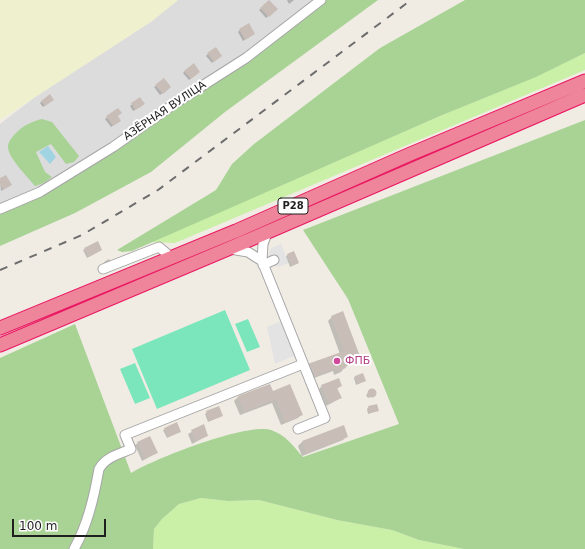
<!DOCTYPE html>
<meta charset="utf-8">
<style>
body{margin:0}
#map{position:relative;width:585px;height:549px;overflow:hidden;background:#f0ece4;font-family:"DejaVu Sans",sans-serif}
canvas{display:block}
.scale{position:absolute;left:12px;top:519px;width:94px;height:18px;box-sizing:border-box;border:2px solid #1f1f1f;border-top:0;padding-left:5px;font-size:12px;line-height:14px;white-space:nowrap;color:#1f1f1f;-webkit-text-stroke:3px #fff;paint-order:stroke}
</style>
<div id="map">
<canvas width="585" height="549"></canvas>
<div class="scale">100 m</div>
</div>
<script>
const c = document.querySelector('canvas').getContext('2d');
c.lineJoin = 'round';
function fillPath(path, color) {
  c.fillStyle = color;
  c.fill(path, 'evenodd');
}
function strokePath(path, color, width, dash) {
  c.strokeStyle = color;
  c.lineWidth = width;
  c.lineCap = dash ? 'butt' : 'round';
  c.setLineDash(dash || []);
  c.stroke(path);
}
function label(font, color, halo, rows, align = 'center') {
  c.font = font + ' "DejaVu Sans",sans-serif';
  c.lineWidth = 4;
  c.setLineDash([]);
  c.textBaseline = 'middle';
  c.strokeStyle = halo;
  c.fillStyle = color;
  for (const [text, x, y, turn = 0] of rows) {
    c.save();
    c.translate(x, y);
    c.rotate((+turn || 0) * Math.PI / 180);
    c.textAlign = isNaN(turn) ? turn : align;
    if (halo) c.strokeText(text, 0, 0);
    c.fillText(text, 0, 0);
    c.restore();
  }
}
fillPath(new Path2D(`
 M178,0H321L246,58L70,174L0,207V124L35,97L152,21Z`), '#dddcdc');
fillPath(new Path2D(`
 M0,0H178L152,21L0,120Z`), '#eff1ce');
fillPath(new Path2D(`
 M585,53V70L175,243L150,242L440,116L535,77Z
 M201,498L228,501L259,500L337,520L392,530L419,540L464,549H153L154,529L162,519L179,504Z`), '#caefa6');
fillPath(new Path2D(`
 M321,0H378L225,112L151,172L75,213L0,246V208L40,192L113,147Z
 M465,0H585V53L536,77L440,116L132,251L122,252L117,250L216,190L232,164L254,144L380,48Z
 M42,119L52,122L79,156L74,162L66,164L51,144L36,152L45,172L52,177L44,183L35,186C28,177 8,158 8,147C8,141 13,136 17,132C24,125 33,121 42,119Z
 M585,120V549H464L419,540L392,530L337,520L259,500L228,501L201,498L179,504L162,519L154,529L153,549H0V358L75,324L131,473C153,459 248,422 271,430C286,435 293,446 303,457L399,424L348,299L303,230Z`), '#a8d395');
fillPath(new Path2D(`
 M225,310L250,370L157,409L132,349Z
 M248,319L260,347L247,352L235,324Z
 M135,363L150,398L135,404L120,369Z`), '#7be6bc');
fillPath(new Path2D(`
 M281,244L289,263L278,267L271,264L268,257L271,248Z
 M283,320L298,354L275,364L267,327Z`), '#e3e3e3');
fillPath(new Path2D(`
 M48,146L56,157L50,164L39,152Z`), '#a1d4e2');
fillPath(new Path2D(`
 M287,0H294L289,4Z
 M269,1L276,9L266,18L259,10Z
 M240,30L252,35L243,41L238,32Z
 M208,54L219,57L212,63L206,56Z
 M185,71L197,74L189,80L183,73Z
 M156,86L168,89L160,95L154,87Z
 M140,98L142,106L133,111L130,106Z
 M42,101H51L43,107L40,103Z
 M117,109L118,122L111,127L105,119Z
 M0,179L10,185L1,191Z
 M85,249L101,250L87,258L83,250Z
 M288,255L298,263L290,267L286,256Z
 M109,259L111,263L106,266L104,262Z
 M332,317L359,359L355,363L345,367L341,372L334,375L333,371L306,381L340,354L328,321Z
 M355,376L365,381L356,385L354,378Z
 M269,385L272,392L302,414L298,418L281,425L272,403L240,415L234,401L238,397Z
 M341,385L337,389L341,398L326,406L319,389L322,386Z
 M371,390H372L375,395L368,398L366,395Z
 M369,407L378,411L368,414L367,409Z
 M207,412L220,417L208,422L205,414Z
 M203,426L207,436L192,444L188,434Z
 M343,426L347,436L343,440L302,456L298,446L302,442Z
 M165,429L180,432L167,438L163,430Z
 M138,443L157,453L142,461L135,445Z`), '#0003');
fillPath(new Path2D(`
 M269,0L278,9L269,17L260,8Z
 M249,23L255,34L245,40L239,29Z
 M216,47L222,56L214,62L207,53Z
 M194,63L200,72L191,79L184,71Z
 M164,78L171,87L163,94L155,85Z
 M50,94L54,100L45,106L41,101Z
 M140,97L145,104L135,110L131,103Z
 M118,108L122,113L118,116L121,121L113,126L106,116Z
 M6,175L12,185L3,190L0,184V178Z
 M98,241L102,250L89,257L84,248Z
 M294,251L299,263L292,266L287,254Z
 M343,311L361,359L345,365L346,368L338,371L337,368L310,378L305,365L344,351L331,316Z
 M363,373L366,381L358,384L355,376Z
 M339,378L342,386L337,388L342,398L329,403L321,385Z
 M270,384L273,391L290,384L303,415L285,422L276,399L244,412L238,396Z
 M367.5 393a4.5 4.5 0 1 1 9 0a4.5 4.5 0 1 1-9 0Z
 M377,404L379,411L370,413L368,406Z
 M219,406L223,416L210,421L206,411Z
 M177,422L181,432L168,437L164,428Z
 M204,424L208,436L195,441L191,430Z
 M344,425L348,437L306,453L302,441Z
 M150,436L158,453L145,458L137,442Z`), '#c9beb7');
const minor = new Path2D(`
 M0,209L40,192L113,147L177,102L246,58L321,0
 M268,231L263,244L262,261L325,418L298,429
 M230,249L248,252L262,261
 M263,265L274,260
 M103,269L159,247L172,258
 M74,549C88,524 94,497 99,469C106,457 119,454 131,449L125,435L303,364`);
const highway = new Path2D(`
 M0,328L236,231L408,155L585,81
 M0,345L249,240L585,95`);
strokePath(minor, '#a6a6a6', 11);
strokePath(highway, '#ea1661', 15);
strokePath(minor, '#fff', 9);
strokePath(highway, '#ee859a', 13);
strokePath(new Path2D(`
 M0,270L82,235L158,190L411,0`), '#6d6d6d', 2, [8, 8]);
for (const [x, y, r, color] of [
 [337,361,4,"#d1479c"]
]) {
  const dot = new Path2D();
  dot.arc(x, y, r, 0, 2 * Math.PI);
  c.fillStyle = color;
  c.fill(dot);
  strokePath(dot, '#fff', 1.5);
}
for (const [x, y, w] of [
 [293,206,30]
]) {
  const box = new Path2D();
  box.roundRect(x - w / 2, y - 8, w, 16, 3);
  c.fillStyle = '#fff';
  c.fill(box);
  strokePath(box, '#1f1f1f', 1);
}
label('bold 10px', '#1f1f1f', null, [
 ["Р28",293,206]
]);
label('11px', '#1f1f1f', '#fff', [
 ["АЗЁРНАЯ ВУЛІЦА",165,111,-34]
]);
label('11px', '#b23c85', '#fff', [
 ["ФПБ",345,361]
], 'left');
</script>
